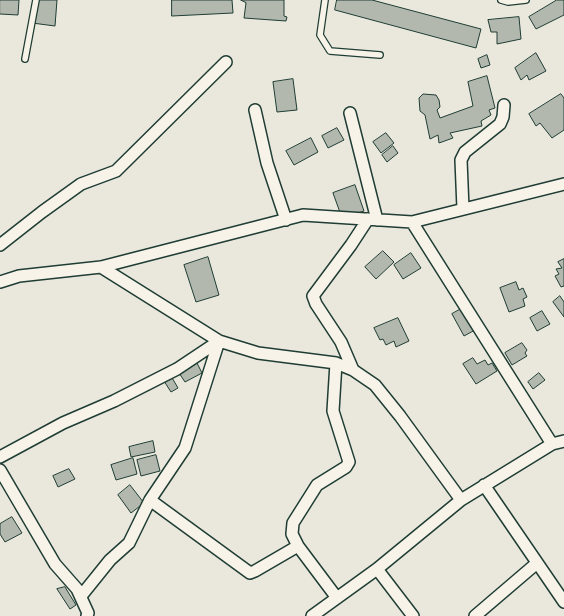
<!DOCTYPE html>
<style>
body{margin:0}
canvas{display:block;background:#eae8dd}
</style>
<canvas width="564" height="616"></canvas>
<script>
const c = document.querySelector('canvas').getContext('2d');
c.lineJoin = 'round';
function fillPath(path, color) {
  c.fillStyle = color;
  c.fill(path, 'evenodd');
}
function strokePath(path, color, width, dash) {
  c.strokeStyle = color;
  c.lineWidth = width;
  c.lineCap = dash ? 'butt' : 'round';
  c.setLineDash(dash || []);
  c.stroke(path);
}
const building = new Path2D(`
 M0,0H19L18,15L0,14Z
 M33,0H57L55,26L32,23Z
 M172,0H232L233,13L172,16Z
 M241,0H284V16L287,17L286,21L244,18L246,3Z
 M337,0H372L481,29L476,48L335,10Z
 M557,0H564V15L536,29L529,17Z
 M519,17L521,39L497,44V32H491L488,20Z
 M536,53L546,71L529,80L527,75L521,80L515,68Z
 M487,55L490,65L481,68L478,59Z
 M487,76L495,108L489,110L491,115L481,121L482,126L450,133L453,138L439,143L438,135L430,139L425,115L420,111L419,98L423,94L436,95L439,100L440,107L437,110L440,118L473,106L468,82Z
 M293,79L297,110L277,112L273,82Z
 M561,94L564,98V130L552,138L540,123L536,126L529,114Z
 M337,128L344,140L328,148L322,136Z
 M386,133L394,143L381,153L373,142Z
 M311,138L318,152L294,165L286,151Z
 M393,146L398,153L387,162L382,155Z
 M355,185L364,211L342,218L333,193Z
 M383,251L394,262L376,279L365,267Z
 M411,253L421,268L403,279L394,265Z
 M208,257L219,295L196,302L184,265Z
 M564,259V286L561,287L555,276L559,274L556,269L562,268L558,262Z
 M516,282L519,290L523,288L527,297L523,299L525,306L509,312L500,288Z
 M560,296L564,302V317L553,302Z
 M463,308L475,330L464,336L452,314Z
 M542,311L550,324L537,331L530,318Z
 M398,318L409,341L396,347L394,341L386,345L383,339L380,340L374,328Z
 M522,343L527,350L525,353L527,356L512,365L505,353Z
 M473,358L477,364L485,360L488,365L492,363L497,371L476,384L463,364Z
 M197,363L202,373L185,382L179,373Z
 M539,373L545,380L533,389L528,382Z
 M171,376L178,388L171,392L164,381Z
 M153,441L155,452L131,457L129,447Z
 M156,455L160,471L141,476L137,460Z
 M133,458L137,474L116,480L111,465Z
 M69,469L75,479L58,487L53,476Z
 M130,485L144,503L131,513L118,495Z
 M12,517L22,533L5,542L0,534V524Z
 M65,587L76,605L70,609L57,589Z`);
fillPath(building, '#b2b8ae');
strokePath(building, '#1f3d34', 1);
const service = new Path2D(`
 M325,0L320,35L330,51L380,55
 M501,0L508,2L526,0
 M25,59L36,0`);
const minor = new Path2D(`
 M255,110L267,163L286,220
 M350,113L377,220
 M463,209L461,160L465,152L500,124L503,117L504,105
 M412,222L552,444
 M0,245L42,212L81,184L116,171L226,62
 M101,267L219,341L258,353L336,363L353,370L375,385L400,416L461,500
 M0,282L19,276L101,267L303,215L412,222L564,184
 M336,363L333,411L349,462L346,467L317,485L293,523L292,534L298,546L337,598
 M353,370L341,342L316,304L313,296L351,245L368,219
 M0,457L63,423L114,401L177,369L219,341
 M0,470L55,564L77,589L88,613L87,616
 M484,485L564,602
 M150,500L250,573L255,571L298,546
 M377,569L413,616
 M81,596L110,560L129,543L150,500L185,448L219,341
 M312,616L377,569L461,500L552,444L564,441
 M475,616L537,563`);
strokePath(service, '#1f3d34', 8);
strokePath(minor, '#1f3d34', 14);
strokePath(service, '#f7f3e8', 5.5);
strokePath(minor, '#f7f3e8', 11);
</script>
